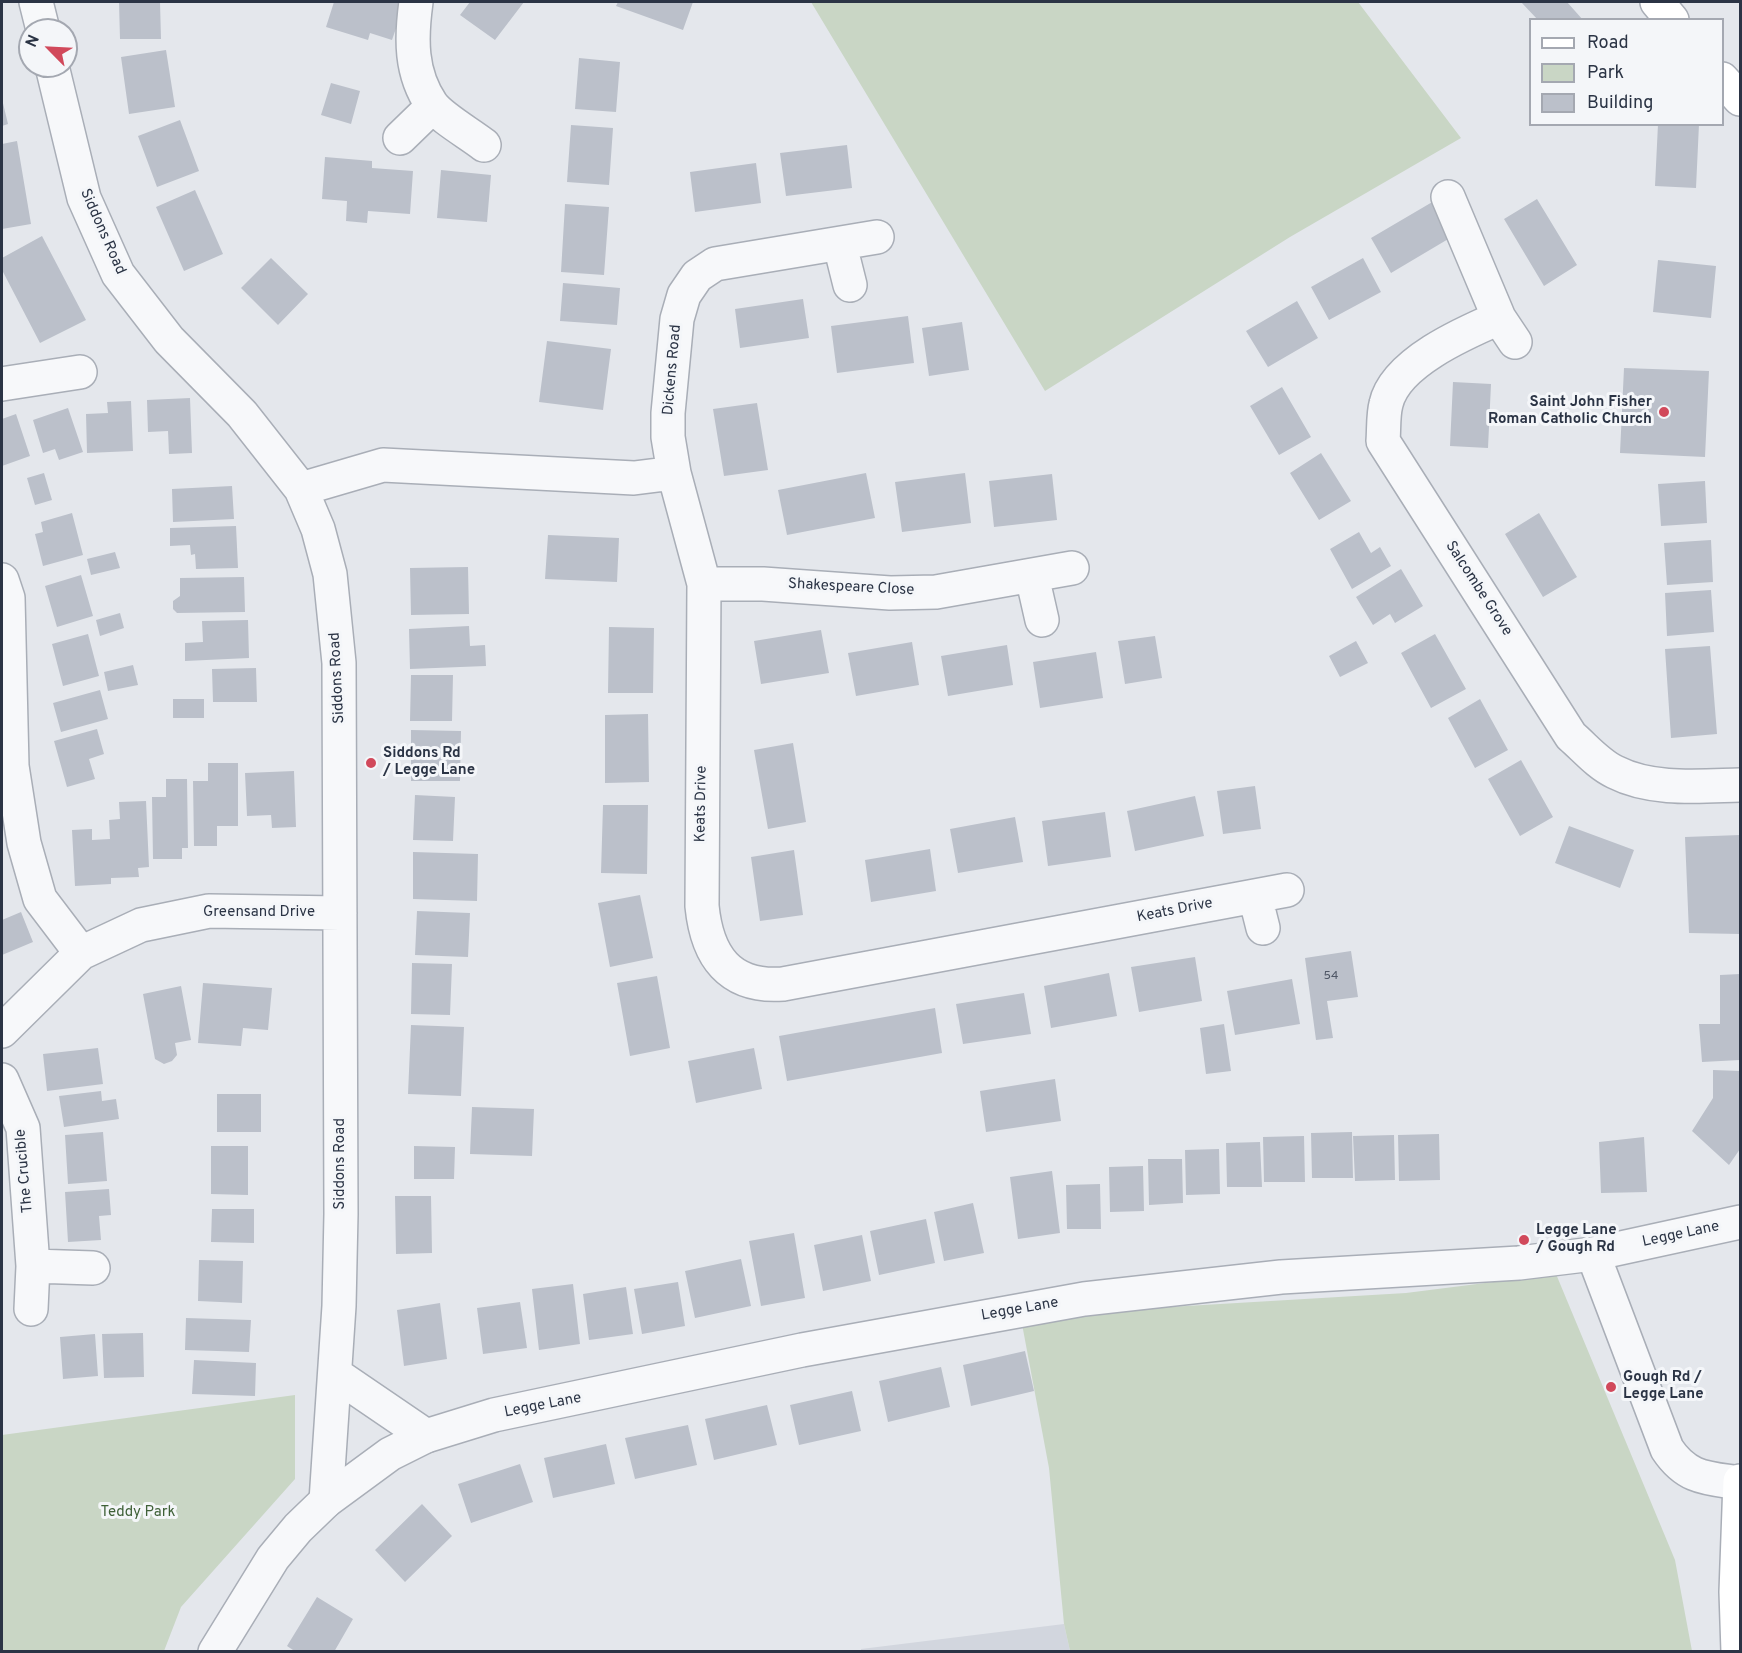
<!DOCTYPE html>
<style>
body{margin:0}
#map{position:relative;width:1742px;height:1653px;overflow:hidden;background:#e4e7ec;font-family:Overpass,sans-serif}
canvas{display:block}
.frame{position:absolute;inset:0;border:3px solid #2b3445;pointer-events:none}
.legend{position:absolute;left:1529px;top:18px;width:195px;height:108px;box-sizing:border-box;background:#f4f6f9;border:2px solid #a4a8b1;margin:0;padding:8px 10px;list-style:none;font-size:18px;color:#2b3445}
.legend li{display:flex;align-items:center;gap:12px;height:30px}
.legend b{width:30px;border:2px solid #a4a8b1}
.north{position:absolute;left:18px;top:18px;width:60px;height:60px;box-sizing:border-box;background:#f4f6f9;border:2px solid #a4a8b1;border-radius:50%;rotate:294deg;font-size:16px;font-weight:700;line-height:24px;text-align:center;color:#2b3445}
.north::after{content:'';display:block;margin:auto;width:21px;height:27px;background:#d1495b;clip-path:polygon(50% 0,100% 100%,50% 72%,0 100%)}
</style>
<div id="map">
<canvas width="1742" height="1653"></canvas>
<div class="frame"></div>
<ul class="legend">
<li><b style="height:8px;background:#fff"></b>Road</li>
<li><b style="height:16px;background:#c9d6c5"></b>Park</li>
<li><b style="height:16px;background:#bbc0ca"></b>Building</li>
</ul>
<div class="north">N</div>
</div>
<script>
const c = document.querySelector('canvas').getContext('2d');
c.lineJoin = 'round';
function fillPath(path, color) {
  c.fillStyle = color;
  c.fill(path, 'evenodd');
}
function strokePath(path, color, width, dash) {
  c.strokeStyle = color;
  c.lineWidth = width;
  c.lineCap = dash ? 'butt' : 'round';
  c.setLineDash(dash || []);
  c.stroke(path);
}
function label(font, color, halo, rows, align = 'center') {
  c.font = font + ' Overpass,sans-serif';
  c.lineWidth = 6;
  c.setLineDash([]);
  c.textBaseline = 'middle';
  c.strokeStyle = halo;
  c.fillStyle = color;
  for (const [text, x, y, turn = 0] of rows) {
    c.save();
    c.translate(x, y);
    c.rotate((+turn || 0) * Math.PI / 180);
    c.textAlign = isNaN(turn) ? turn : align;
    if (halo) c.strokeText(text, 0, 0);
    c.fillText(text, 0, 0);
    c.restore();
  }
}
fillPath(new Path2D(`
 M1064,1624L1070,1651L861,1652V1649Z`), '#d2d6de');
fillPath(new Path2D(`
 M811,2H1358L1461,138L1290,237L1045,391Z
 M1556,1274L1675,1560L1692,1651H1070L1064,1624L1049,1468L1022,1324L1085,1312L1406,1293Z
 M295,1395V1479L181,1607L164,1651H2V1435Z`), '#c9d6c5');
fillPath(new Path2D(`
 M119,2H160L161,39H120Z
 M334,2H405L392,40L370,33L368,40L326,27Z
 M470,2H524L495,40L460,15Z
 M618,2H693L683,30L616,6Z
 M1521,2H1567L1583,20H1538Z
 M166,50L175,107L129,114L121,57Z
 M579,58L620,62L616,112L575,109Z
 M331,83L360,91L351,124L321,115Z
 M2,99L8,124L2,126Z
 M180,120L199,171L157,187L138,136Z
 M1658,124H1699L1696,188L1655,186Z
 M571,125L613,128L609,185L567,182Z
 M17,141L31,224L2,229V144Z
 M847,145L852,188L786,196L780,153Z
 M325,157L372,161V168L413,171L410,214L368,211L367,223L346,221L347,201L322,199Z
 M756,163L761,203L695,212L690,172Z
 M441,170L491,175L487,222L437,218Z
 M195,190L223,254L184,271L156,207Z
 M1537,199L1577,265L1544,286L1504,219Z
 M1434,201L1455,235L1391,273L1371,238Z
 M565,204L609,207L604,275L561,272Z
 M42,236L86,320L40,343L2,270V258Z
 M271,258L308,294L278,325L241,288Z
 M1363,258L1381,292L1329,320L1311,287Z
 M1658,260L1716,266L1711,318L1653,312Z
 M563,283L620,288L617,325L560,321Z
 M803,299L809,338L740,348L735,309Z
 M1297,301L1318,338L1268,367L1246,331Z
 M908,316L914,363L837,373L831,326Z
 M962,322L969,370L929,376L922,328Z
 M547,341L611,349L603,410L539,402Z
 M1624,368L1709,371L1705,457L1620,453Z
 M1453,382L1491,384L1488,448L1450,446Z
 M1282,387L1311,437L1279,455L1250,406Z
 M190,398L192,453L169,454L168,431L148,432L147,400Z
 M131,401L133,451L87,453L86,414L108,413L107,402Z
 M757,403L768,470L724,476L713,409Z
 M68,408L83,452L59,460L55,449L43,453L33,420Z
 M16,414L30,456L2,466V419Z
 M1321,453L1351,501L1319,520L1290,473Z
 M44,473L52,500L35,505L27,478Z
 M866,473L875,518L787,535L778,490Z
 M965,473L971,523L902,532L895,482Z
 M1052,474L1057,520L994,527L989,481Z
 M1705,481L1707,523L1661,526L1658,484Z
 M232,486L234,519L173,522L172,489Z
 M72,513L83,555L43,566L35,534L43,532L41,522Z
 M1539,513L1577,577L1543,597L1505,534Z
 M236,526L238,568L196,569L195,554L191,555L190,545L170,546V528Z
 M1359,532L1371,553L1380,547L1391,566L1352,589L1330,549Z
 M548,535L619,538L617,582L545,579Z
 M1711,540L1713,582L1667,585L1664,543Z
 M115,552L120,568L91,575L87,559Z
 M468,567L469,614L411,615L410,568Z
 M1401,569L1423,606L1395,623L1390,614L1373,625L1356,597Z
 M81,575L93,616L57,627L45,586Z
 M244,577L245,612L177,613L173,609V601L180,596V578Z
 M1711,590L1714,632L1667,636L1665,593Z
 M120,613L124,628L100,636L96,620Z
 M248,620L249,658L185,661V643L203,642L202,621Z
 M469,626L470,646L485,645L486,666L410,669L409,629Z
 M609,627L654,628L653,693H608Z
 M821,630L829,673L761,684L754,641Z
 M88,634L99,676L63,686L52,644Z
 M1435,634L1466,689L1431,708L1401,653Z
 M1155,636L1162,678L1125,684L1118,641Z
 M1356,641L1368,663L1340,677L1329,656Z
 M912,642L919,685L856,696L848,653Z
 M1007,645L1013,685L948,696L941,656Z
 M1710,646L1717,734L1671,738L1665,649Z
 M1096,652L1103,698L1040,708L1033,662Z
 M133,665L138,685L108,691L104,672Z
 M256,668L257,702H213L212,669Z
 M411,675H453L452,721H410Z
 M100,690L108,719L61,732L53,703Z
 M173,699H204V718H173Z
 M1480,699L1508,750L1475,768L1448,718Z
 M648,714L649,782L605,783V715Z
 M97,729L104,754L89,759L95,779L67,787L54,741Z
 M411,730L461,731L460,781H411Z
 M793,743L806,822L768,829L754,750Z
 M1521,760L1553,817L1520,836L1488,779Z
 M208,763H238V826H217V846H194L193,781H208Z
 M294,771L296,827L272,828L271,815L247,816L245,773Z
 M166,779H187L188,848H182V859H153L152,797H166Z
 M1255,786L1261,829L1223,834L1217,791Z
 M415,795L455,797L453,841L413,840Z
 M1195,796L1204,836L1135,851L1127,811Z
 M146,801L149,867L138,868L139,877L111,878V884L75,886L72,830L92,829V840L110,839L109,820L120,819L119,802Z
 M603,805H648L647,874L601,873Z
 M1105,812L1111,857L1048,866L1042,821Z
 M1015,817L1023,862L958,873L950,829Z
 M1569,826L1634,850L1620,888L1555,863Z
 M1740,835V934L1689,933L1685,837Z
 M930,849L936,891L871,902L865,860Z
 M794,850L803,915L760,921L751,857Z
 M413,852L478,854L477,901L413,899Z
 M640,895L653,958L610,967L598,903Z
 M417,911L470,913L468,957L415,955Z
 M21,912L33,942L2,955V920Z
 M1351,951L1358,997L1327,1001L1333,1038L1316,1040L1305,958Z
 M1195,957L1202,1001L1139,1012L1131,967Z
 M412,963L452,964L450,1015L411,1014Z
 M1109,973L1117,1016L1051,1028L1044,986Z
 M1740,974V1060L1702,1062L1699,1024H1720V975Z
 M657,976L670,1048L630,1056L617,983Z
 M1292,979L1300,1024L1235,1035L1227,991Z
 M203,983L272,988L268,1030L243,1028L241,1046L198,1043Z
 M181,986L191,1040L175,1043L177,1055L172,1061L164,1064L155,1059L143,994Z
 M1024,993L1031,1034L963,1044L956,1004Z
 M935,1008L942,1053L787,1081L779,1036Z
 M1224,1024L1231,1071L1206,1074L1200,1028Z
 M411,1025L464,1027L461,1096L408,1094Z
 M98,1048L103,1084L47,1091L43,1054Z
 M754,1048L762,1089L696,1103L688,1061Z
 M1713,1070L1740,1071V1149L1729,1165L1692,1131L1713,1098Z
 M1055,1079L1061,1121L986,1132L980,1091Z
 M101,1091L102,1101L116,1099L119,1119L64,1127L59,1096Z
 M217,1094H261V1132H217Z
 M472,1107L534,1109L532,1156L470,1154Z
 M103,1132L107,1181L68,1184L65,1135Z
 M1352,1132L1353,1178H1312L1311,1133Z
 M1439,1134L1440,1180L1399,1181L1398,1135Z
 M1394,1135L1395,1180L1355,1181L1353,1136Z
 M1304,1136L1305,1182H1264L1263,1137Z
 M1644,1137L1647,1192L1601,1193L1599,1142Z
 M1260,1142L1262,1187H1227L1226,1143Z
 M211,1146H248V1195L211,1194Z
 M414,1146L455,1147L454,1179H414Z
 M1219,1149L1220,1194L1186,1195L1185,1150Z
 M1148,1159H1182L1183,1203L1149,1205Z
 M1143,1166L1144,1211L1110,1212L1109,1167Z
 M1052,1171L1060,1233L1018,1239L1010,1177Z
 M1100,1184L1101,1229H1067L1066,1185Z
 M109,1189L111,1215L99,1216L101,1240L68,1242L65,1192Z
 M395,1196H431L432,1253L396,1254Z
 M973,1203L984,1253L944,1261L934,1212Z
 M212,1209H254V1243L211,1242Z
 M926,1219L935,1263L879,1275L870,1231Z
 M794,1233L805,1298L761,1306L749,1241Z
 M862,1235L871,1281L823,1291L814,1245Z
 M741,1259L751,1306L695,1318L685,1271Z
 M199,1260L243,1261L242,1303L198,1301Z
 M678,1282L685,1326L642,1334L634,1289Z
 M573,1284L580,1344L539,1350L532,1289Z
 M626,1287L633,1334L589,1340L583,1294Z
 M520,1302L527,1348L483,1354L477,1308Z
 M440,1303L447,1359L404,1366L397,1310Z
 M186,1318L251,1320L249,1352L185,1350Z
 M143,1333L144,1377L104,1378L102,1334Z
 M95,1334L98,1376L63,1379L60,1337Z
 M1025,1351L1034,1391L971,1406L963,1365Z
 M194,1360L256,1363L255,1396L192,1394Z
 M941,1367L950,1407L888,1422L879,1381Z
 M852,1391L861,1431L799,1445L790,1405Z
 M767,1405L777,1445L714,1460L705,1419Z
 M688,1425L697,1465L635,1479L625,1438Z
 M606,1444L615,1484L553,1498L544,1458Z
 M520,1464L533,1502L471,1523L458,1484Z
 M422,1504L452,1536L405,1582L375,1550Z
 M317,1597L353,1619L334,1652H296L287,1646Z`), '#bbc0ca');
const minor = new Path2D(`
 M36,2L43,30
 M416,2C411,38 410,73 432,105C442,118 470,134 484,145
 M52,66L84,198L118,274L169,340L242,414L301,489L318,529L330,574L339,663L341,1214L339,1306L326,1501
 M400,138L433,106
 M1448,197L1499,318L1515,342
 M877,237L715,264L697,276L684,295L677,319L668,413V437L674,473L704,584L702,906C707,956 729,988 783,984L1287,890
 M840,245L850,285
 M1499,318C1464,333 1395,363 1386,404C1383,415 1384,429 1383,441L1571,736C1585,748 1598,764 1615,772C1652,791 1700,786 1740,785
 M2,384L80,372
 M301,489L383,465L634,478L674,473
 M1032,576L1042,620
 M2,580L8,598L12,766L24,843L40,899L81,953
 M704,584H763L890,593L936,592L1072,568
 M1255,896L1263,928
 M2,1031L81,953L141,925L209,911L340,913
 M2,1080L23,1128L33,1266L31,1309
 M1593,1254L1667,1449C1687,1479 1707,1478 1740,1483
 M33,1266L93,1268
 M335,1374L426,1436`);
const tertiary = new Path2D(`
 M215,1652L273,1558L298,1528L326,1501L390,1454L426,1436L494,1415L802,1350L1084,1299L1281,1277L1519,1263L1593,1254L1740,1222`);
const secondary = new Path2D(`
 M1657,2L1672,20
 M1722,79L1740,99
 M1738,1652L1736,1592L1740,1481`);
strokePath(minor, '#a9aeb7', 36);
strokePath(tertiary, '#a9aeb7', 36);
strokePath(secondary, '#a9aeb7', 36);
strokePath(minor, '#f7f8fa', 33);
strokePath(tertiary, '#f7f8fa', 33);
strokePath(secondary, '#fff', 33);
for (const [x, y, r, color] of [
 [1664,412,6,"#d1495b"],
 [371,763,6,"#d1495b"],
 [1524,1240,6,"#d1495b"],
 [1611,1387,6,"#d1495b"]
]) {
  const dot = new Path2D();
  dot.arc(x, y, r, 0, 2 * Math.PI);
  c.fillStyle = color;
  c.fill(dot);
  strokePath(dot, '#f4f6f9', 2);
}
label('12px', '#4f5766', null, [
 ["54",1331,977]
]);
label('15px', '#2b3445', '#f4f6f9', [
 ["Siddons Road",102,232,66],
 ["Dickens Road",673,370,-85],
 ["Shakespeare Close",851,588,3],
 ["Salcombe Grove",1478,589,57],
 ["Siddons Road",338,678,-93],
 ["Keats Drive",702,804,-89],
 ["Keats Drive",1175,911,-11],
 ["Greensand Drive",259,913],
 ["Siddons Road",341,1164,-90],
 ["The Crucible",25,1171,-95],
 ["Legge Lane",1681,1235,-12],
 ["Legge Lane",1020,1310,-10],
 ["Legge Lane",543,1406,-11]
]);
label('bold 15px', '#2b3445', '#f4f6f9', [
 ["Saint John Fisher",1652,403,"right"],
 ["Roman Catholic Church",1652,420,"right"],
 ["Siddons Rd",383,754],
 ["/ Legge Lane",383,771],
 ["Legge Lane",1536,1231],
 ["/ Gough Rd",1536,1248],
 ["Gough Rd /",1623,1378],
 ["Legge Lane",1623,1395]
], 'left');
label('15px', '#3f6138', '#f4f6f9', [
 ["Teddy Park",138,1513]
]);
</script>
